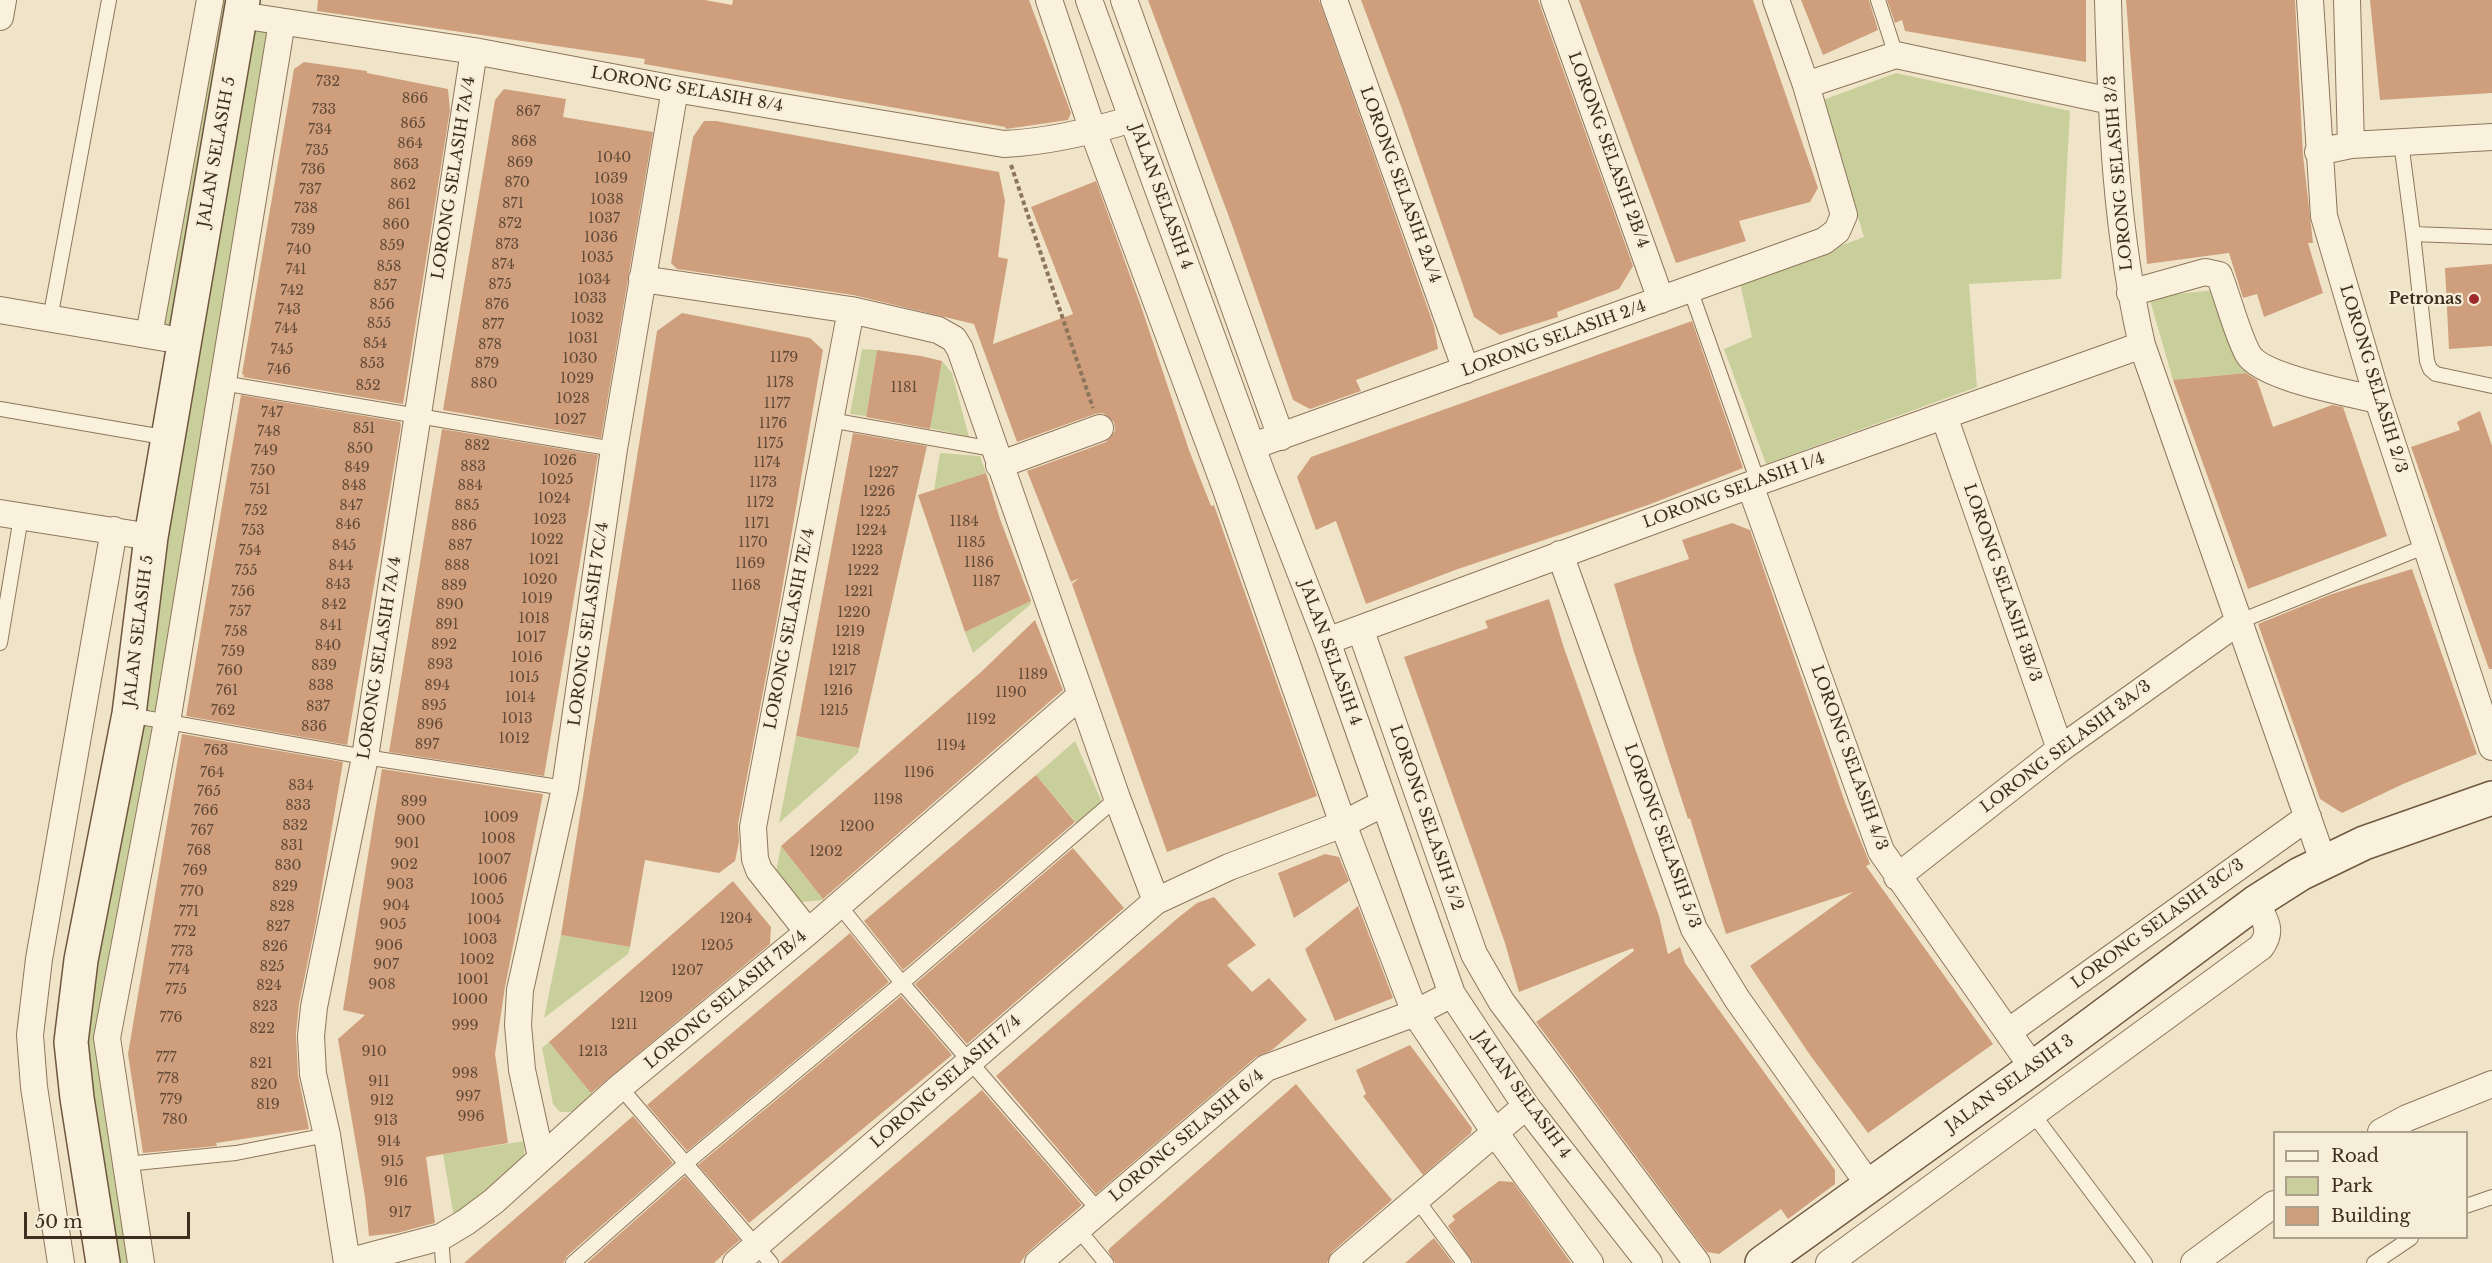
<!DOCTYPE html>
<style>
body{margin:0}
#map{position:relative;width:2492px;height:1263px;overflow:hidden;background:#f0e4c8;font-family:"Libre Baskerville",serif}
canvas{display:block}
.legend{position:absolute;left:2273px;top:1131px;width:195px;height:108px;box-sizing:border-box;background:#f7eed8;border:2px solid #ada18e;margin:0;padding:8px 10px;list-style:none;font-size:18px;color:#3d2e20}
.legend li{display:flex;align-items:center;gap:12px;height:30px}
.legend b{width:30px;border:2px solid #ada18e}
.scale{position:absolute;left:24px;top:1212px;width:166px;height:27px;box-sizing:border-box;border:3px solid #3d2e20;border-top:0;padding-left:8px;font-size:18px;line-height:21px;white-space:nowrap;color:#3d2e20;-webkit-text-stroke:4px #f7eed8;paint-order:stroke}
</style>
<div id="map">
<canvas width="2492" height="1263"></canvas>
<ul class="legend">
<li><b style="height:8px;background:#faf1dc"></b>Road</li>
<li><b style="height:16px;background:#c9cf9b"></b>Park</li>
<li><b style="height:16px;background:#cf9f7d"></b>Building</li>
</ul>
<div class="scale">50 m</div>
</div>
<script>
const c = document.querySelector('canvas').getContext('2d');
c.lineJoin = 'round';
function fillPath(path, color) {
  c.fillStyle = color;
  c.fill(path, 'evenodd');
}
function strokePath(path, color, width, dash) {
  c.strokeStyle = color;
  c.lineWidth = width;
  c.lineCap = dash ? 'butt' : 'round';
  c.setLineDash(dash || []);
  c.stroke(path);
}
function label(font, color, halo, rows, align = 'center') {
  c.font = font + ' "Libre Baskerville",serif';
  c.lineWidth = 4.5;
  c.setLineDash([]);
  c.textBaseline = 'middle';
  c.strokeStyle = halo;
  c.fillStyle = color;
  for (const [text, x, y, turn = 0] of rows) {
    c.save();
    c.translate(x, y);
    c.rotate((+turn || 0) * Math.PI / 180);
    c.textAlign = isNaN(turn) ? turn : align;
    if (halo) c.strokeText(text, 0, 0);
    c.fillText(text, 0, 0);
    c.restore();
  }
}
fillPath(new Path2D(`
 M210,0H243L282,22L107,1038L141,1263H103L77,1098L185,341L149,335Z
 M1896,73L2070,111L2061,279L1969,284L1977,387L1766,464L1724,349L1752,337L1740,283L1864,237L1823,100Z
 M2224,289L2255,372L2173,380L2149,297Z
 M862,349L877,350L866,416L850,414Z
 M942,361L952,373L969,437L930,428Z
 M940,453L980,456L986,473L934,490Z
 M1031,601L1030,605L973,653L965,632Z
 M796,736L859,748L858,753L779,823Z
 M1075,741L1104,807L1080,827L1036,775Z
 M781,846L824,900L802,902L776,871Z
 M561,935L630,947L628,954L544,1018Z
 M549,1042L595,1097L577,1112H560L553,1104L542,1048Z
 M525,1141L524,1157L454,1218L443,1154Z`), '#c9cf9b');
fillPath(new Path2D(`
 M318,0H705L732,5L733,0H1029L1071,113L1068,120L1006,129L1005,127L644,64L645,59L317,11Z
 M1148,0H1319L1434,326L1438,349L1356,380L1361,391L1310,409L1293,400L1232,225Z
 M1361,0H1538L1633,266L1619,289L1557,312L1558,317L1500,335L1474,317L1402,109Z
 M1579,0H1753L1818,188L1810,202L1739,221L1746,241L1676,263Z
 M1801,0H1869L1878,30L1823,55Z
 M1887,0H2086V62L1905,31L1902,20L1895,23Z
 M2126,0H2295L2303,155L2313,243H2308L2323,293L2264,317L2257,294L2243,298L2229,253L2147,264Z
 M2370,0H2492V93L2380,100Z
 M304,62L367,71V73L448,89L450,110L403,404L243,377L244,375L242,374L294,69Z
 M504,89L566,99L563,117L653,132L601,438L443,410L495,100Z
 M704,121H716L999,172L1005,201L998,257L1008,259L993,344L1073,314L1031,207L1096,181L1142,309L1189,450L1211,506L1214,505L1221,525L1317,796L1167,852L1072,584L1079,578L1071,582L1027,471L1106,442L1115,431L1114,422L1103,413L1095,414L1017,442L974,324L853,295L677,269L671,263L693,137Z
 M2492,264V346L2449,349L2445,268Z
 M682,313L810,338L823,350L778,613L738,824L739,842L735,861L719,873L645,860L630,947L561,935L657,331Z
 M1692,321L1743,468L1648,505L1458,569L1366,604L1336,521L1316,530L1297,477L1311,457Z
 M877,350L921,356L942,361L930,429L866,417Z
 M2246,373L2257,380L2273,427L2332,405L2343,407L2387,536L2248,589L2173,380Z
 M241,395L400,422L401,425L347,745L186,716Z
 M2480,411L2492,446V669H2489L2411,447L2460,430L2457,422Z
 M442,429L598,455L544,776L389,752Z
 M853,433L927,446L859,748L796,736Z
 M986,473L1000,519L1031,601L965,632L918,495Z
 M1732,523L1750,530L1846,805L1870,864L1866,866L1993,1044L1868,1133L1810,1055L1750,966L1853,892L1726,934L1690,818L1688,819L1634,652L1614,584L1689,559L1682,540Z
 M2412,569L2477,754L2403,784L2342,813L2320,799L2258,624L2332,594Z
 M1549,599L1564,648L1659,916L1668,954L1680,947L1685,963L1835,1170V1184L1788,1219L1781,1209L1719,1254L1707,1252L1536,1022L1634,951L1633,948L1519,992L1505,943L1404,657L1488,628L1485,621Z
 M1035,620L1063,690L823,899L781,846L980,673Z
 M182,734L343,762L316,922L299,1004L296,1034L298,1075L309,1129L216,1143L217,1146L143,1153L128,1054Z
 M382,769L543,794L505,987L495,1054L508,1143L426,1157L435,1223L397,1233L369,1236L365,1197L338,1039L365,1015L343,1010Z
 M1036,775L1075,822L903,970L864,921Z
 M1073,848L1124,908L967,1044L915,984Z
 M1325,854L1339,857L1349,881L1294,918L1278,873Z
 M733,881L771,927L770,944L591,1093L549,1042Z
 M1214,897L1256,945L1227,965L1252,992L1269,978L1307,1020L1272,1050L1256,1057L1096,1194L996,1076L1179,917L1197,903Z
 M1358,906L1393,998L1335,1021L1305,949Z
 M850,933L889,982L687,1151L647,1105Z
 M901,996L952,1055L749,1223L698,1165Z
 M1410,1045L1472,1128L1471,1133L1423,1175L1363,1096L1366,1094L1356,1070Z
 M1296,1084L1392,1200L1332,1252L1327,1263H1115L1108,1251L1110,1248Z
 M982,1090L1082,1205L1028,1252L1020,1263H780Z
 M633,1116L673,1163L567,1256L564,1263H464Z
 M685,1176L740,1240L725,1253L714,1263H587Z
 M1499,1181L1513,1182L1571,1263H1473L1448,1226L1455,1220L1452,1216Z
 M1434,1238L1453,1263H1405L1428,1243Z`), '#cf9f7d');
const lane = new Path2D(`
 M1878,0L1896,55
 M2401,142L2413,234L2492,237
 M2413,234L2427,361L2430,369L2436,374L2492,386
 M1690,289L1758,482
 M50,319L109,0
 M222,383L614,449
 M0,409L169,438
 M830,420L993,449
 M2238,622L2426,546
 M0,643L21,517
 M129,715L365,757L565,788
 M839,905L902,983L1099,1211
 M620,1087L771,1263
 M2033,1114L2145,1263
 M126,1164L236,1153L327,1135
 M1417,1200L1464,1263
 M2466,1206L2492,1197
 M1078,1229L1106,1263
 M441,1237L443,1263
 M573,1263L685,1164L902,983L1117,798
 M2374,1263L2411,1238`);
const street = new Path2D(`
 M1049,0L1093,131L1225,487L1343,824L1415,1013L1496,1134L1590,1263
 M1089,0L1262,474L1327,641L1452,994L1526,1106L1649,1263
 M1124,0L1281,437
 M1334,0L1466,370
 M1554,0L1661,300
 M2108,0C2111,116 2116,232 2142,345L2323,861
 M2310,0L2324,216L2378,400L2492,747
 M2347,0L2351,145
 M240,15L474,51L675,89L1004,144C1048,142 1090,132 1132,119
 M0,17L3,0
 M1806,85L1896,55L2111,101
 M2318,152L2351,145L2492,137
 M642,279L851,310L938,330L954,339L960,349L1117,798L1156,901
 M2130,293L2205,272L2219,275C2228,298 2237,334 2248,354C2262,378 2350,393 2378,400
 M0,310L165,338
 M149,335L210,0
 M1944,416L2060,749
 M1253,446L1824,241L1837,231L1844,215L1806,85L1776,0
 M999,465L1100,428
 M1750,485L1881,851L2033,1068
 M0,513L151,537
 M1560,554L1694,929L1737,999L1869,1185
 M1361,631L1474,954L1501,1001L1697,1263
 M1327,641L1758,482L2142,345
 M1897,877L2060,749L2238,622
 M808,932L759,870L755,859L753,827L851,310
 M2008,1032L2308,817
 M2381,1132L2407,1118L2492,1084
 M541,1157L522,1070L518,1025L520,990L565,788L614,449L675,89
 M347,1262L441,1237L466,1222L494,1201L620,1087L808,932L1081,695
 M61,1263L34,1087L30,1035L39,959L114,530
 M141,1263L107,1038L167,722L282,22
 M347,1263L327,1135L313,1074L311,1036L314,1007L365,757L474,51
 M736,1263L1156,901L1229,867L1343,824L1384,803
 M1038,1263L1266,1068L1415,1013L1452,994
 M1342,1263L1526,1106
 M1829,1263L2261,947C2274,929 2264,920 2256,902
 M2194,1263L2274,1204`);
const secondary = new Path2D(`
 M103,1263L77,1098L71,1042L81,960L129,714L151,537L243,0
 M1762,1263L2033,1068L2256,902L2300,874L2364,843L2492,798`);
strokePath(lane, '#8d765c', 16);
strokePath(street, '#8d765c', 28);
strokePath(secondary, '#6f573f', 36);
strokePath(new Path2D(`
 M1011,165L1093,408`), '#8d765c', 4, [4.5, 3]);
strokePath(lane, '#faf1dc', 14);
strokePath(street, '#faf1dc', 26);
strokePath(secondary, '#faf1dc', 33);
for (const [x, y, r, color] of [
 [2474,299,6,"#9e2a2b"]
]) {
  const dot = new Path2D();
  dot.arc(x, y, r, 0, 2 * Math.PI);
  c.fillStyle = color;
  c.fill(dot);
  strokePath(dot, '#f7eed8', 2);
}
label('14px', '#624a37', null, [
 ["732",328,82],
 ["866",415,99],
 ["733",324,110],
 ["867",528,112],
 ["865",413,124],
 ["734",320,130],
 ["868",524,142],
 ["864",410,144],
 ["735",317,151],
 ["1040",614,158],
 ["869",520,163],
 ["863",406,165],
 ["736",313,170],
 ["1039",611,179],
 ["870",517,183],
 ["862",403,185],
 ["737",310,190],
 ["1038",607,200],
 ["871",513,204],
 ["861",399,205],
 ["738",306,209],
 ["1037",604,219],
 ["872",510,224],
 ["860",396,225],
 ["739",303,230],
 ["1036",601,238],
 ["873",507,245],
 ["859",392,246],
 ["740",299,250],
 ["1035",597,258],
 ["874",503,265],
 ["858",389,267],
 ["741",296,270],
 ["1034",594,280],
 ["875",500,285],
 ["857",385,286],
 ["742",292,291],
 ["1033",590,299],
 ["856",382,305],
 ["876",497,305],
 ["743",289,310],
 ["1032",587,319],
 ["855",379,324],
 ["877",493,325],
 ["744",286,329],
 ["1031",583,339],
 ["854",375,344],
 ["878",490,345],
 ["745",282,350],
 ["1179",784,358],
 ["1030",580,359],
 ["853",372,364],
 ["879",487,364],
 ["746",279,370],
 ["1029",577,379],
 ["1178",780,383],
 ["880",484,384],
 ["852",368,386],
 ["1181",904,388],
 ["1028",573,399],
 ["1177",777,404],
 ["747",272,413],
 ["1027",570,420],
 ["1176",773,424],
 ["851",364,429],
 ["748",269,432],
 ["1175",770,444],
 ["882",477,446],
 ["850",360,449],
 ["749",266,451],
 ["1026",560,461],
 ["1174",767,463],
 ["883",473,467],
 ["849",357,468],
 ["750",263,471],
 ["1227",883,473],
 ["1025",557,480],
 ["1173",763,483],
 ["848",354,486],
 ["884",470,486],
 ["751",260,490],
 ["1226",879,492],
 ["1024",554,499],
 ["1172",760,503],
 ["847",351,506],
 ["885",467,506],
 ["752",256,511],
 ["1225",875,512],
 ["1023",550,520],
 ["1184",964,522],
 ["1171",757,524],
 ["846",348,525],
 ["886",464,526],
 ["753",253,531],
 ["1224",871,531],
 ["1022",547,540],
 ["1170",753,543],
 ["1185",971,543],
 ["845",344,546],
 ["887",460,546],
 ["754",250,551],
 ["1223",867,551],
 ["1021",544,560],
 ["1186",979,563],
 ["1169",750,564],
 ["844",341,566],
 ["888",457,566],
 ["755",246,571],
 ["1222",863,571],
 ["1020",540,580],
 ["1187",986,582],
 ["843",338,585],
 ["889",454,586],
 ["1168",746,586],
 ["756",243,592],
 ["1221",859,592],
 ["1019",537,599],
 ["842",334,605],
 ["890",450,605],
 ["757",240,612],
 ["1220",854,613],
 ["1018",534,619],
 ["891",447,625],
 ["841",331,626],
 ["758",236,632],
 ["1219",850,632],
 ["1017",531,638],
 ["892",444,645],
 ["840",328,646],
 ["1218",846,651],
 ["759",233,652],
 ["1016",527,658],
 ["893",440,665],
 ["839",324,666],
 ["760",230,671],
 ["1217",842,671],
 ["1189",1033,675],
 ["1015",524,678],
 ["838",321,686],
 ["894",437,686],
 ["761",227,691],
 ["1216",838,691],
 ["1190",1011,693],
 ["1014",520,698],
 ["895",434,706],
 ["837",318,707],
 ["762",223,711],
 ["1215",834,711],
 ["1013",517,719],
 ["1192",981,720],
 ["896",430,725],
 ["836",314,727],
 ["1012",514,739],
 ["897",427,745],
 ["1194",951,746],
 ["763",216,751],
 ["764",212,773],
 ["1196",919,773],
 ["834",301,786],
 ["765",209,792],
 ["1198",888,800],
 ["899",414,802],
 ["833",298,806],
 ["766",206,811],
 ["1009",501,818],
 ["900",411,821],
 ["832",295,826],
 ["1200",857,827],
 ["767",202,831],
 ["1008",498,839],
 ["901",407,844],
 ["831",292,846],
 ["768",199,851],
 ["1202",826,852],
 ["1007",494,860],
 ["902",404,865],
 ["830",288,866],
 ["769",195,871],
 ["1006",490,880],
 ["903",400,885],
 ["829",285,887],
 ["770",192,892],
 ["1005",487,900],
 ["904",396,906],
 ["828",282,907],
 ["771",189,912],
 ["1204",736,919],
 ["1004",484,920],
 ["905",393,925],
 ["827",278,927],
 ["772",185,932],
 ["1003",480,940],
 ["906",389,946],
 ["1205",717,946],
 ["826",275,947],
 ["773",182,952],
 ["1002",477,960],
 ["907",386,965],
 ["825",272,967],
 ["774",179,970],
 ["1207",687,971],
 ["1001",473,980],
 ["908",382,985],
 ["824",269,986],
 ["775",176,990],
 ["1209",656,998],
 ["1000",470,1000],
 ["823",265,1007],
 ["776",171,1018],
 ["1211",624,1025],
 ["999",465,1026],
 ["822",262,1029],
 ["910",374,1052],
 ["1213",593,1052],
 ["777",166,1058],
 ["821",261,1064],
 ["998",465,1074],
 ["778",168,1079],
 ["911",379,1082],
 ["820",264,1085],
 ["997",468,1097],
 ["779",171,1100],
 ["912",382,1101],
 ["819",268,1105],
 ["996",471,1117],
 ["780",175,1120],
 ["913",386,1121],
 ["914",389,1142],
 ["915",392,1162],
 ["916",396,1182],
 ["917",400,1213]
]);
label('16px', '#3d2e20', '#f7eed8', [
 ["LORONG SELASIH 8/4",687,90,10],
 ["LORONG SELASIH 2B/4",1608,150,70],
 ["JALAN SELASIH 5",217,152,-80],
 ["LORONG SELASIH 3/3",2119,173,-95],
 ["LORONG SELASIH 7A/4",454,178,-81],
 ["LORONG SELASIH 2A/4",1400,185,70],
 ["JALAN SELASIH 4",1161,197,70],
 ["LORONG SELASIH 2/4",1554,339,-20],
 ["LORONG SELASIH 2/3",2373,379,73],
 ["LORONG SELASIH 1/4",1734,491,-20],
 ["LORONG SELASIH 3B/3",2002,583,71],
 ["LORONG SELASIH 7C/4",589,624,-82],
 ["LORONG SELASIH 7E/4",790,629,-79],
 ["JALAN SELASIH 5",139,631,-83],
 ["JALAN SELASIH 4",1330,653,70],
 ["LORONG SELASIH 7A/4",380,658,-81],
 ["LORONG SELASIH 3A/3",2066,747,-37],
 ["LORONG SELASIH 4/3",1849,758,70],
 ["LORONG SELASIH 5/2",1426,818,71],
 ["LORONG SELASIH 5/3",1662,836,70],
 ["LORONG SELASIH 3C/3",2158,924,-36],
 ["LORONG SELASIH 7B/4",726,1000,-40],
 ["LORONG SELASIH 7/4",946,1082,-41],
 ["JALAN SELASIH 3",2010,1084,-36],
 ["JALAN SELASIH 4",1522,1095,54],
 ["LORONG SELASIH 6/4",1187,1136,-40]
]);
label('bold 16px', '#3d2e20', '#f7eed8', [
 ["Petronas",2462,299]
], 'right');
</script>
